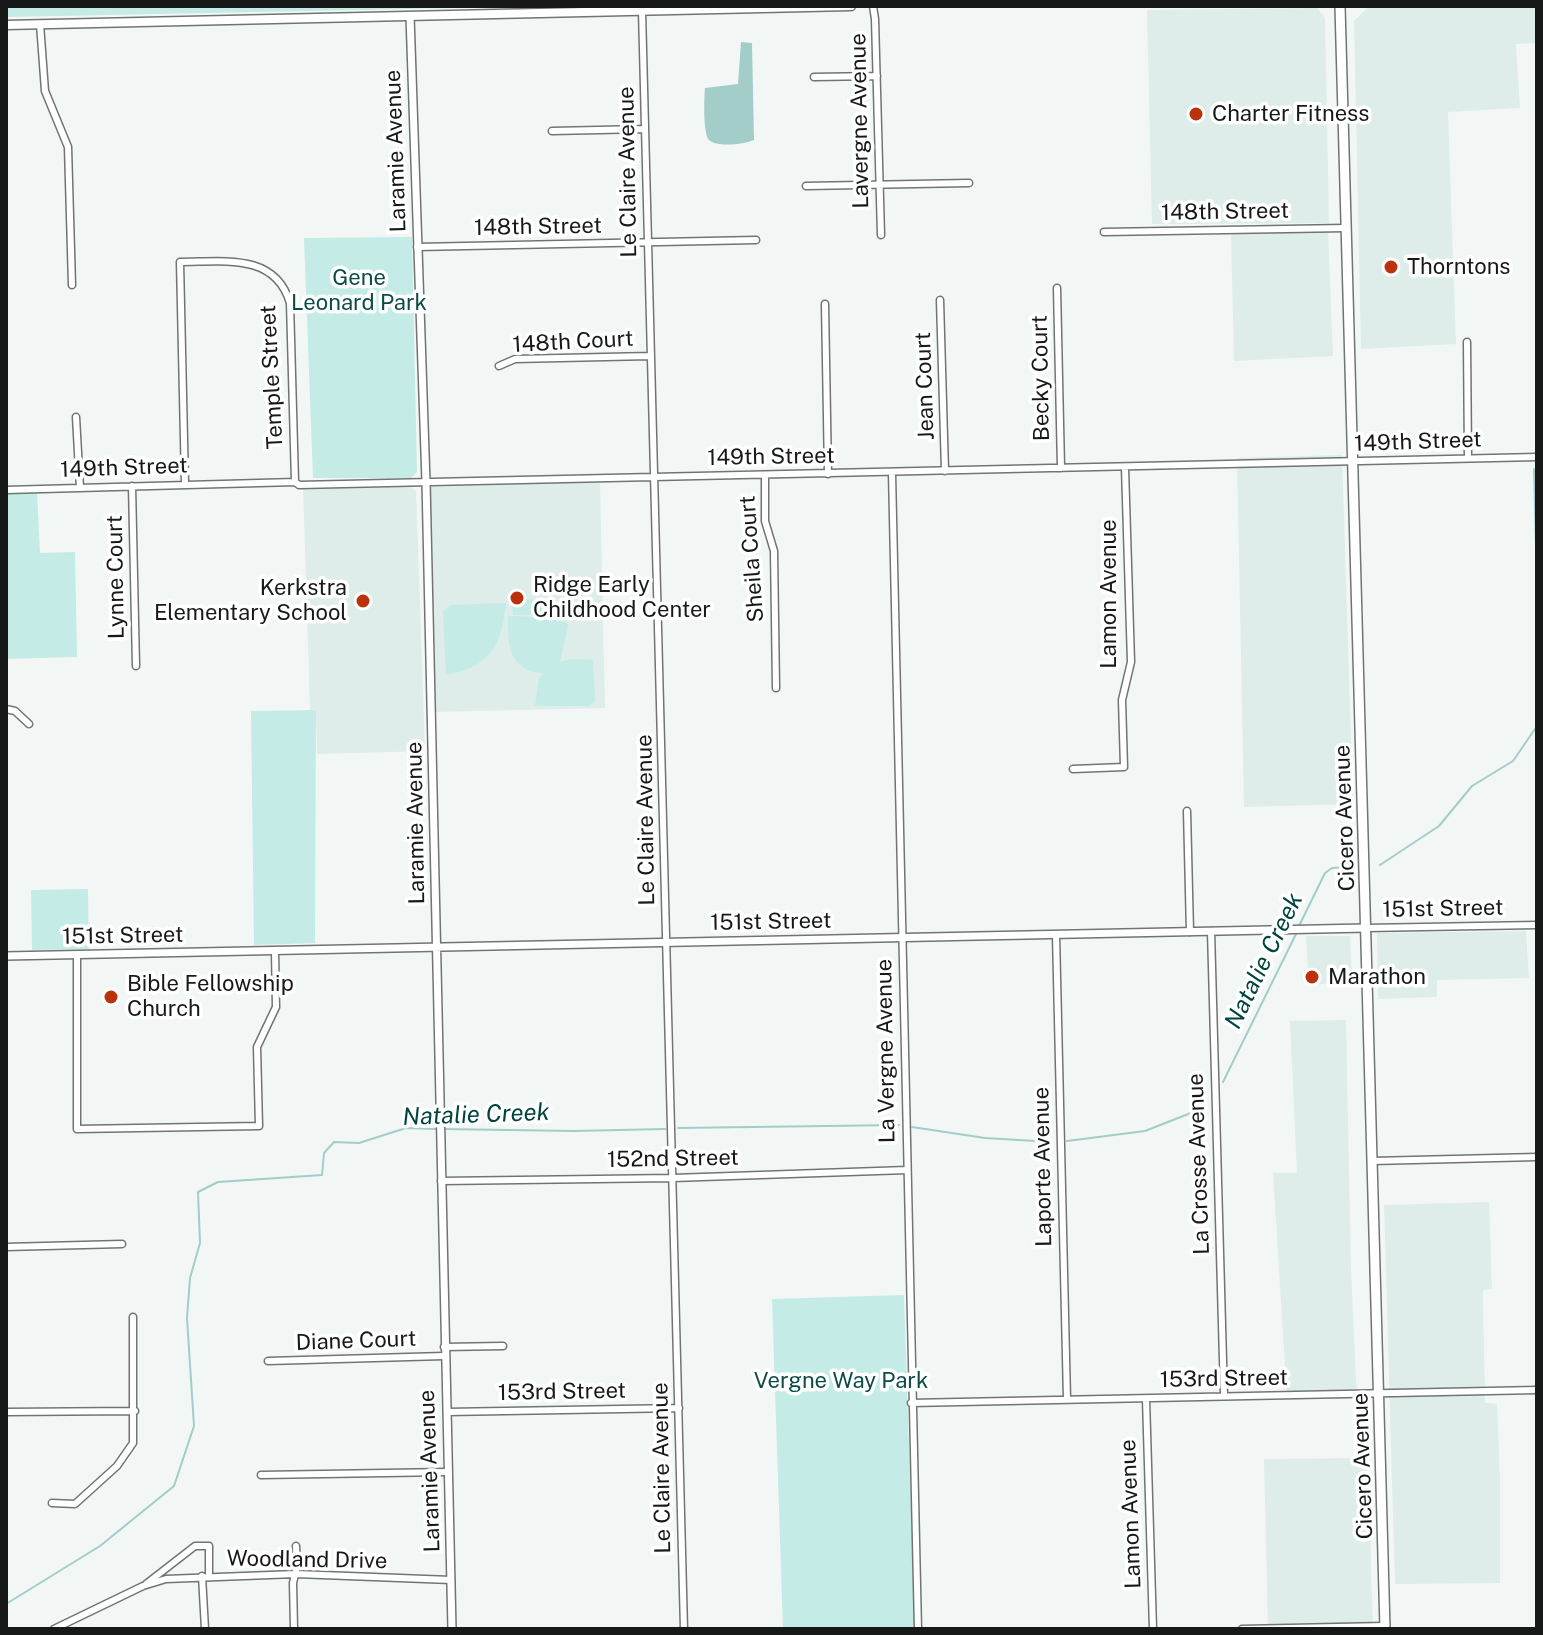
<!DOCTYPE html>
<style>
body{margin:0}
#map{position:relative;width:1543px;height:1635px;overflow:hidden;background:#f2f7f6;font-family:"Public Sans",sans-serif}
canvas{display:block}
.frame{position:absolute;inset:0;border:8px solid #171818;pointer-events:none}
</style>
<div id="map">
<canvas width="1543" height="1635"></canvas>
<div class="frame"></div>
</div>
<script>
const c = document.querySelector('canvas').getContext('2d');
c.lineJoin = 'round';
function fillPath(path, color) {
  c.fillStyle = color;
  c.fill(path, 'evenodd');
}
function strokePath(path, color, width, dash) {
  c.strokeStyle = color;
  c.lineWidth = width;
  c.lineCap = dash ? 'butt' : 'round';
  c.setLineDash(dash || []);
  c.stroke(path);
}
function label(font, color, halo, rows, align = 'center') {
  c.font = font + ' "Public Sans",sans-serif';
  c.lineWidth = 7;
  c.setLineDash([]);
  c.textBaseline = 'middle';
  c.strokeStyle = halo;
  c.fillStyle = color;
  for (const [text, x, y, turn = 0] of rows) {
    c.save();
    c.translate(x, y);
    c.rotate((+turn || 0) * Math.PI / 180);
    c.textAlign = isNaN(turn) ? turn : align;
    if (halo) c.strokeText(text, 0, 0);
    c.fillText(text, 0, 0);
    c.restore();
  }
}
fillPath(new Path2D(`
 M1537,6V43L1516,44L1520,108L1448,112L1456,344L1361,349L1354,21L1368,7Z
 M1317,8L1325,18L1329,223L1152,224L1147,10Z
 M1328,231L1333,356L1234,361L1231,233Z
 M1342,455L1353,804L1244,807L1237,458Z
 M600,482L605,708L434,712L429,487Z
 M408,486L416,491L425,751L317,754L316,711L310,710L303,487Z
 M1526,931L1529,978L1437,980V997L1378,999L1377,933Z
 M1306,936H1350L1352,982L1309,985Z
 M1346,1020L1351,1270L1357,1399H1287L1273,1173H1297L1290,1021Z
 M1489,1202L1492,1289L1483,1290L1485,1403L1497,1404L1500,1478V1583L1395,1584L1384,1205Z
 M1368,1458L1373,1629H1268L1264,1459Z`), '#deecea');
fillPath(new Path2D(`
 M6,6H558L6,17Z
 M412,237L417,472L411,478H313L304,238Z
 M37,492L40,553L75,552L77,657L6,659V493Z
 M555,599L556,614L513,615L512,600Z
 M506,603C501,647 491,666 446,675L443,612L450,605Z
 M508,616L563,618L568,625L560,662L571,659L593,660L595,701L589,706H535L539,678L544,674C508,669 508,647 508,616Z
 M316,710L315,943L254,945L251,711Z
 M88,889L89,949L32,950L31,890Z
 M904,1295L915,1629H783L772,1299Z`), '#c4ebe6');
fillPath(new Path2D(`
 M741,42L752,43L754,140C744,144 718,148 709,140C703,134 704,97 705,88L738,84Z`), '#a2cdc8');
strokePath(new Path2D(`
 M1534,469L1537,585
 M1380,865L1439,826L1472,786L1513,761L1537,726
 M1298,928L1325,873L1332,868L1345,867
 M1223,1082L1296,934
 M912,1127L985,1138L1052,1142
 M678,1128L899,1125
 M442,1129L574,1131L665,1129
 M1067,1141L1145,1131L1201,1109L1206,1102
 M6,1604L100,1546L174,1486L194,1426L187,1318L190,1278L200,1243L198,1192L218,1182L322,1175L324,1153L334,1142L359,1143L406,1128L436,1129`), '#a2cdc8', 2);
const minor = new Path2D(`
 M873,6L875,19L881,235
 M642,11L684,1629
 M40,24L45,91L68,147L72,285
 M814,77L877,76
 M552,131L645,129
 M806,186L969,183
 M1104,232L1346,228
 M417,247L756,240
 M1057,288L1061,468
 M940,300L945,471
 M825,304L828,474
 M1467,342L1468,458
 M499,366L515,359L650,356
 M76,417L80,488
 M892,473L918,1629
 M765,475V521L774,551L776,688
 M185,484L180,262C222,262 275,252 290,303L295,482
 M132,486L136,666
 M6,490L295,482L299,485L1537,457
 M6,709L15,711L29,724
 M1073,769L1124,767L1122,700L1131,662L1125,468
 M1187,811L1190,932
 M1366,928L1537,925
 M1211,931L1224,1396
 M1056,935L1067,1399
 M77,955V1129L259,1126L257,1047L276,1007L275,951
 M1372,1161L1537,1157
 M441,1181L673,1178L907,1170
 M6,1247L122,1244
 M444,1347L503,1346
 M268,1361L444,1356
 M1146,1399L1153,1629
 M911,1403L1537,1390
 M6,1412L135,1411
 M447,1412L679,1408
 M261,1475L448,1472
 M52,1503L75,1504L117,1466L133,1443V1317
 M202,1576L205,1629
 M146,1584L195,1546H209V1576
 M54,1629L143,1586L166,1579L296,1574L451,1580
 M294,1629L293,1583L297,1566L296,1546
 M1242,1629L1385,1626`);
const tertiary = new Path2D(`
 M410,16L426,482L452,1629
 M6,956L1366,928`);
const secondary = new Path2D(`
 M6,25L851,6`);
const primary = new Path2D(`
 M1340,6L1385,1629`);
strokePath(minor, '#707574', 9);
strokePath(tertiary, '#707574', 10);
strokePath(secondary, '#707574', 11);
strokePath(primary, '#707574', 12);
strokePath(minor, '#fff', 6);
strokePath(tertiary, '#fff', 7);
strokePath(secondary, '#fff', 8);
strokePath(primary, '#fff', 9);
for (const [x, y, r, color] of [
 [1196,114,8,"#bb310b"],
 [1391,267,8,"#bb310b"],
 [517,598,8,"#bb310b"],
 [363,601,8,"#bb310b"],
 [1312,977,8,"#bb310b"],
 [111,997,8,"#bb310b"]
]) {
  const dot = new Path2D();
  dot.arc(x, y, r, 0, 2 * Math.PI);
  c.fillStyle = color;
  c.fill(dot);
  strokePath(dot, '#fff', 3);
}
label('22px', '#171818', '#fff', [
 ["Charter Fitness",1212,114],
 ["Thorntons",1407,267],
 ["Ridge Early",533,585],
 ["Childhood Center",533,610],
 ["Kerkstra",347,588,"right"],
 ["Elementary School",347,613,"right"],
 ["Marathon",1328,977],
 ["Bible Fellowship",127,984],
 ["Church",127,1009]
], 'left');
label('22px', '#171818', '#fff', [
 ["Lavergne Avenue",860,121,-91],
 ["Laramie Avenue",396,151,-92],
 ["Le Claire Avenue",628,172,-91],
 ["148th Street",1225,212,-1],
 ["148th Street",538,227,-1],
 ["148th Court",573,342,-3],
 ["Temple Street",272,377,-93],
 ["Becky Court",1041,378,-91],
 ["Jean Court",925,386,-92],
 ["149th Street",1418,442,-2],
 ["149th Street",771,457,-1],
 ["149th Street",124,468,-2],
 ["Sheila Court",752,559,-94],
 ["Lynne Court",116,577,-91],
 ["Lamon Avenue",1109,594,-90],
 ["Cicero Avenue",1345,818,-92],
 ["Le Claire Avenue",646,820,-91],
 ["Laramie Avenue",416,823,-91],
 ["151st Street",1443,909,-1],
 ["151st Street",771,922,-1],
 ["151st Street",123,936,-1],
 ["La Vergne Avenue",886,1051,-91],
 ["152nd Street",673,1159,-1],
 ["La Crosse Avenue",1199,1164,-92],
 ["Laporte Avenue",1043,1167,-91],
 ["Diane Court",356,1341,-2],
 ["153rd Street",1224,1379,-1],
 ["153rd Street",562,1392,-1],
 ["Cicero Avenue",1363,1466,-92],
 ["Le Claire Avenue",662,1468,-91],
 ["Laramie Avenue",430,1471,-92],
 ["Lamon Avenue",1131,1514,-92],
 ["Woodland Drive",307,1560,1]
]);
label('22px', '#0c4b46', '#fff', [
 ["Gene",359,278],
 ["Leonard Park",359,303],
 ["Vergne Way Park",841,1381]
]);
label('italic 24px', '#00443f', '#fff', [
 ["Natalie Creek",1264,961,-64],
 ["Natalie Creek",476,1115,-2]
]);
</script>
